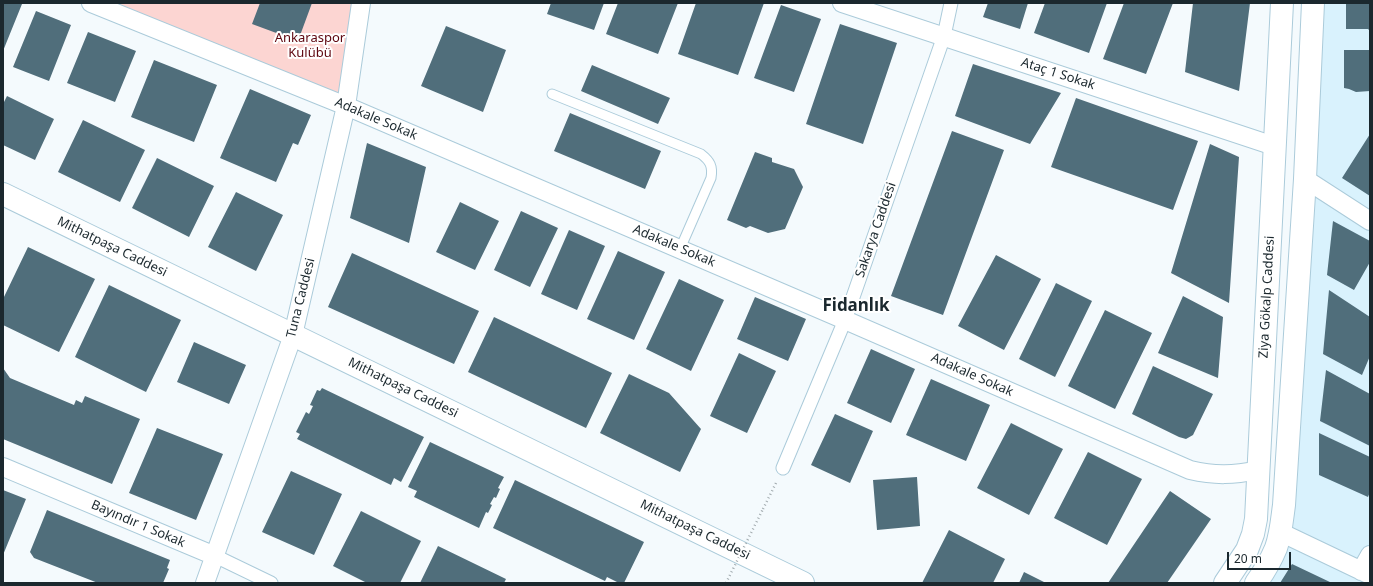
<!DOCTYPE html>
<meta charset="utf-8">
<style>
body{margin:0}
#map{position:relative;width:1373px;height:586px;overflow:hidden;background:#f4fafd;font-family:"Noto Sans",sans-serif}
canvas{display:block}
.frame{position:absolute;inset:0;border:4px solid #1b282e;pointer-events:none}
.scale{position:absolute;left:1227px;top:552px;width:64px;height:18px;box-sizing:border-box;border:2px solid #1b282e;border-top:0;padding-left:5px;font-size:12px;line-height:14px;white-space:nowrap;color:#1b282e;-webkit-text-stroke:3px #fff;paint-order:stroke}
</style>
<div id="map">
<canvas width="1373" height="586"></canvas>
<div class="frame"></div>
<div class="scale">20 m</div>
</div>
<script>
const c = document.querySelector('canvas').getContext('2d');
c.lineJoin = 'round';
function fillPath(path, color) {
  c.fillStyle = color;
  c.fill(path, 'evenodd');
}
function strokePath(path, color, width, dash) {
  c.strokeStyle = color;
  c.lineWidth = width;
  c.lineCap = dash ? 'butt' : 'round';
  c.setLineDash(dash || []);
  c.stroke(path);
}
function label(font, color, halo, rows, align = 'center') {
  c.font = font + ' "Noto Sans",sans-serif';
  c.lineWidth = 4;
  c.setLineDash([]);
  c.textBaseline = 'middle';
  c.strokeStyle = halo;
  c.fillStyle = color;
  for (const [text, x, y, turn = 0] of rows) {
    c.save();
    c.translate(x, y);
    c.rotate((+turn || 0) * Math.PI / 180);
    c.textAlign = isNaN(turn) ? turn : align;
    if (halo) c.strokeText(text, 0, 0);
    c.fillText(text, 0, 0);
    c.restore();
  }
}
fillPath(new Path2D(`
 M1313,3H1370V583H1256L1269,562Z`), '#d9f2fd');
fillPath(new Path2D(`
 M91,3H361L346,106Z`), '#fcd5d2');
fillPath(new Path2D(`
 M3,3L22,4L3,51Z
 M260,3H312L298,41L252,24Z
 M551,3H604L594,30L547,14Z
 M618,3H678L658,54L606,34Z
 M696,3H764L738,75L678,54Z
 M988,3H1028L1020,29L983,17Z
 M1045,3H1107L1089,53L1034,33Z
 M1124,3H1173L1146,74L1103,59Z
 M1193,3H1250L1239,91L1185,72Z
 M1346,3H1370V31L1368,29H1346Z
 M781,5L821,19L794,92L754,78Z
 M36,11L71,25L49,81L13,67Z
 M840,24L897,43L863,144L806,124Z
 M446,26L506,50L483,112L421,86Z
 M88,32L136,51L115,102L67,83Z
 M1344,50H1370V91L1356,92L1349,89L1344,88Z
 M154,60L217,85L194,142L131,117Z
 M973,64L1061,93L1030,144L955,116Z
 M592,65L670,98L658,124L581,91Z
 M250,89L311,115L298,145L293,143L276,182L220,158Z
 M7,96L54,119L35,160L3,145V104Z
 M1076,98L1198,141L1173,210L1051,167Z
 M570,113L661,151L645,189L554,151Z
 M83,120L145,150L120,202L58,172Z
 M952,131L1004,150L943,315L891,296Z
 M1370,134V196L1342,178Z
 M367,143L426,167L409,243L350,218Z
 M1210,144L1239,157L1229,303L1171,273Z
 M755,152L772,158V162L794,169L803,187L785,229L768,233L750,226L746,228L727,220Z
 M157,158L214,186L189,237L132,208Z
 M236,192L283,215L256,271L208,247Z
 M460,202L499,221L475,270L436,252Z
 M521,211L558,228L530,287L494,270Z
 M1333,221L1370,241V262L1354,290L1327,275Z
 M569,230L605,246L577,310L541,294Z
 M28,247L95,279L59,352L3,325V299Z
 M618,251L665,272L634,340L587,319Z
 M352,253L479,311L454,364L328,307Z
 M996,255L1041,279L1004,350L958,326Z
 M679,279L724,300L691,371L646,349Z
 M1056,283L1092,301L1055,377L1019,359Z
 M109,285L181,320L146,392L75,357Z
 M1329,290L1370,317V356L1362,375L1323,354Z
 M1183,296L1223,317L1218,378L1158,353Z
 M755,297L806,319L788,361L737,339Z
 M1105,310L1152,333L1115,409L1068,386Z
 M494,317L612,373L586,428L468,372Z
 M194,342L246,365L229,404L177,382Z
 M871,349L915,369L891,423L847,403Z
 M739,353L776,371L747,433L710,416Z
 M1153,366L1213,394L1193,435L1186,439L1179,437L1132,414Z
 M3,368L10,378L74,405L76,400L82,403L85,396L140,419L112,484L3,439Z
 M1326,370L1370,394V446L1320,421Z
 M629,374L669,393L701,429L680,472L600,433Z
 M931,379L990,405L966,461L906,435Z
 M322,388L424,437L401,482L394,478L391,485L297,439L300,434L296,432L306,412L309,414L313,406L310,405L317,390L320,391Z
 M835,414L873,431L850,483L811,465Z
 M1011,423L1063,449L1029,515L977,488Z
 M157,428L223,454L196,520L129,493Z
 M1319,433L1370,457V492L1368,497L1319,475Z
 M430,442L504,477L498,488L500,489L496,498L494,497L490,504L492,505L488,513L486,512L479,528L414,497L417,491L408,487Z
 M1088,452L1142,479L1107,545L1054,518Z
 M291,471L342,494L314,555L262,532Z
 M917,477L920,526L877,530L873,480Z
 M515,480L644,542L624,583H619L607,577L605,581L493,528Z
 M3,490L26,499L3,555Z
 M1170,491L1211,519L1167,583H1108Z
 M47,510L170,560L167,568L169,569L163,583H98L34,558L30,552Z
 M361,511L421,541L400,583H367L333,566Z
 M949,530L1005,559L993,583H922Z
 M438,546L506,579L504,583H420Z
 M1292,564L1332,583H1280Z
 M1024,572L1046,583H1019Z`), '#506e7b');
const service = new Path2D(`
 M552,94L701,154C710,161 713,166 711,178L680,249`);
const pedestrian = new Path2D(`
 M783,468L845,320L944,36L951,3
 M215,556L271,583`);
const minor = new Path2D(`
 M91,3L346,106L845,320L1190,470C1216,476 1233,475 1259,470
 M842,3L1274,146
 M1305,179L1370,221
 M3,467L215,556
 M1280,532L1370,575
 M1361,571L1370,555
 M205,583L293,335L346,106L361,3`);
const secondary = new Path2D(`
 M3,194L803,583`);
const primary = new Path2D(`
 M1225,583L1247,550L1253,534L1256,519L1282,3
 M1256,583C1264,572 1271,560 1276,548C1281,534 1282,519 1284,505L1305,179L1313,3`);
strokePath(service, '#abcbda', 11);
strokePath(pedestrian, '#abcbda', 15);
strokePath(minor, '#abcbda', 20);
strokePath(secondary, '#abcbda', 24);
strokePath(primary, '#abcbda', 24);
strokePath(new Path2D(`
 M763,509L776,483`), '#a2abaf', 2.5, [1, 3]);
strokePath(service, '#fff', 9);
strokePath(pedestrian, '#fff', 13);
strokePath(minor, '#fff', 18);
strokePath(secondary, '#fff', 22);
strokePath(primary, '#fff', 22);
strokePath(new Path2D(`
 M726,583L763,509`), '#a2abaf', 2.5, [1, 3]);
label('13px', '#5d050e', '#fff', [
 ["Ankaraspor",310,38],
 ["Kulübü",310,53]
]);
label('13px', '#1b282e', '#fff', [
 ["Ataç 1 Sokak",1058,74,18],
 ["Adakale Sokak",376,119,23],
 ["Sakarya Caddesi",876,230,-71],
 ["Adakale Sokak",674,246,23],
 ["Mithatpaşa Caddesi",112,247,26],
 ["Ziya Gökalp Caddesi",1267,297,-87],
 ["Tuna Caddesi",301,298,-76],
 ["Adakale Sokak",972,375,24],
 ["Mithatpaşa Caddesi",403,388,26],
 ["Bayındır 1 Sokak",138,524,23],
 ["Mithatpaşa Caddesi",695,530,26]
]);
label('bold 17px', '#1b282e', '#fff', [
 ["Fidanlık",856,306]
]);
</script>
